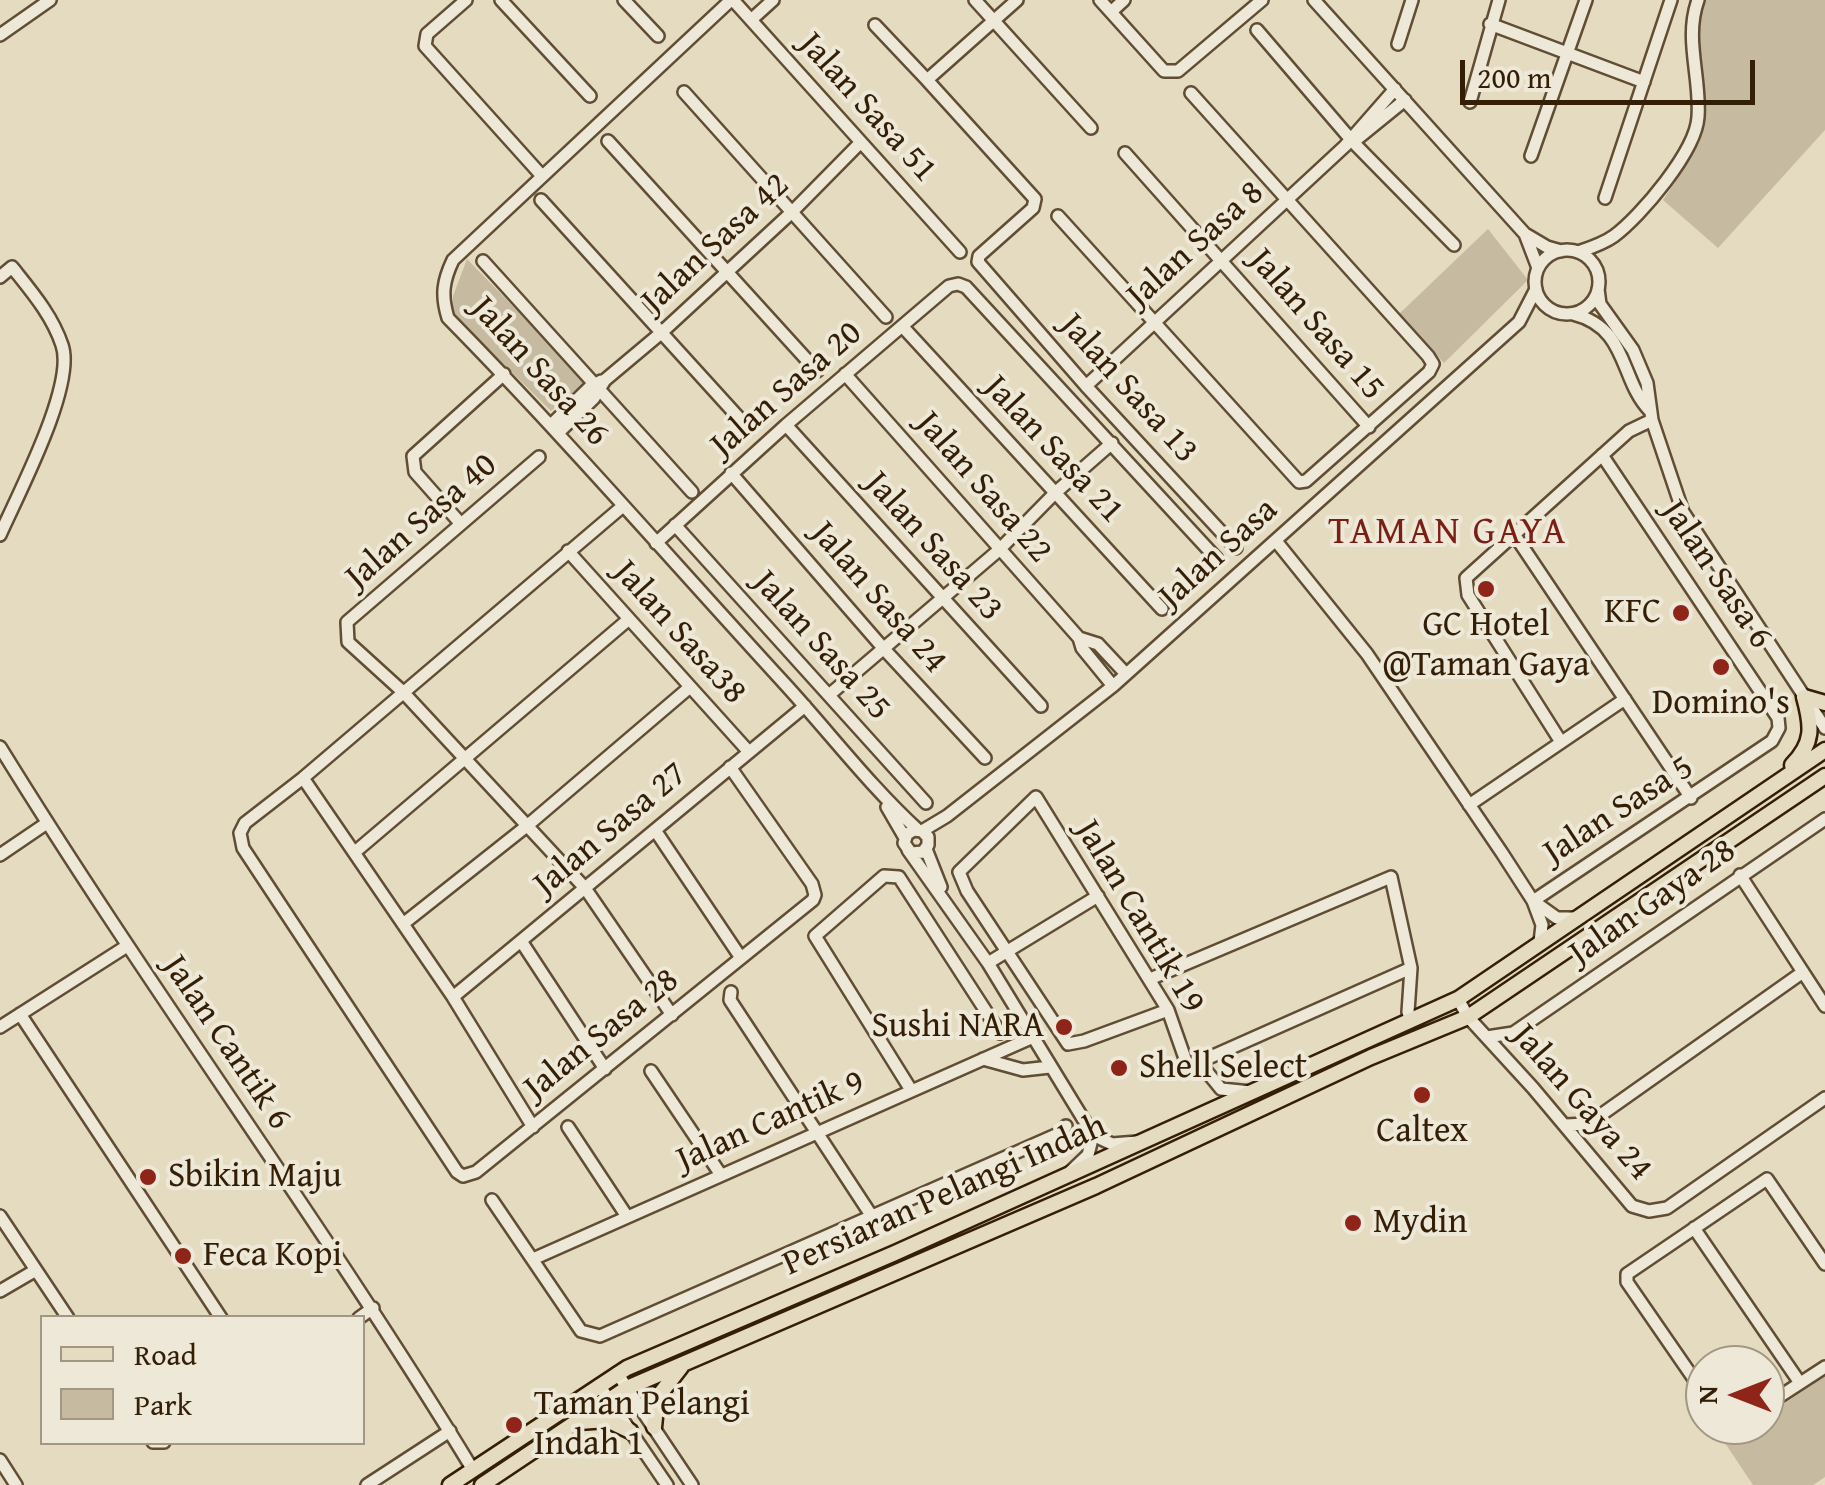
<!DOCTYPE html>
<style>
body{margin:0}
#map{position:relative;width:1825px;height:1485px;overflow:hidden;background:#e4dbc1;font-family:"Gentium Book Plus",serif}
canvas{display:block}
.legend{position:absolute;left:40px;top:1315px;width:325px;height:130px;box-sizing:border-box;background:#ede8d7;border:2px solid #a39783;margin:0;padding:12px 18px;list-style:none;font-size:30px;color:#341e05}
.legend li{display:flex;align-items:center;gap:20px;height:50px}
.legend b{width:50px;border:2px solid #a39783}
.north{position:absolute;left:1685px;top:1345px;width:100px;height:100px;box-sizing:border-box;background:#ede8d7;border:2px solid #a39783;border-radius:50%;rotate:270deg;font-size:28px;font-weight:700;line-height:40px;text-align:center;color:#341e05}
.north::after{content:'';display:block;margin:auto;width:35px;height:45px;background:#8f2418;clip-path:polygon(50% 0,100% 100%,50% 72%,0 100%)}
.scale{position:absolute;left:1460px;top:60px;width:295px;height:45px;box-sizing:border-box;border:5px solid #341e05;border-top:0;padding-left:12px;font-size:30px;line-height:35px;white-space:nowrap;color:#341e05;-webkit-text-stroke:8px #ede8d7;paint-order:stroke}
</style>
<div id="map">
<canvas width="1825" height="1485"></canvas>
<ul class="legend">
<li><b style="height:12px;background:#e4dbc1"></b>Road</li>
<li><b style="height:28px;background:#c6bba1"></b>Park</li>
</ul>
<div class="north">N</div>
<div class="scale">200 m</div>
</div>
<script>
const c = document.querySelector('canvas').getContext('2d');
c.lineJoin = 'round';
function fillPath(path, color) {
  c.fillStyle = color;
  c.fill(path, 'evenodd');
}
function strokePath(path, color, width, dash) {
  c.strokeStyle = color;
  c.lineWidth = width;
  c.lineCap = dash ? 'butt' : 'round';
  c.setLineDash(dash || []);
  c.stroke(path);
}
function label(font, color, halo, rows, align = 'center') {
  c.font = font + ' "Gentium Book Plus",serif';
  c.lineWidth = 8;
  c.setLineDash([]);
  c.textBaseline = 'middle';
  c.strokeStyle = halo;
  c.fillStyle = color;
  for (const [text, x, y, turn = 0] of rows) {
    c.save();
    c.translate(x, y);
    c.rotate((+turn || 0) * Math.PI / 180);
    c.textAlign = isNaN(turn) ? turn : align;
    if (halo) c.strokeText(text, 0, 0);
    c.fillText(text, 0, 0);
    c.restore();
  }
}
fillPath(new Path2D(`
 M1703,0H1825V130L1718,248L1663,200L1692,156L1702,132L1698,29Z
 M1488,229L1528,280L1444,363L1399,314Z
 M467,259L586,381L551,411L453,314V296Z
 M1825,1376V1477L1813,1485H1753L1725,1443L1753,1425H1765V1417Z`), '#c6bba1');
const minor = new Path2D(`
 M466,0L427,34L425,46L542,176
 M501,0L590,96
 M624,0L658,36
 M731,0L453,260C443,281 441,295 448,318C564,436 672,561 784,683C829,732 869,785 918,830
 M733,0L960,252
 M975,0L1091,128
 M1100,0L1164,71H1178L1262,0
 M1314,0L1525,234L1547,247L1561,251
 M1111,12L1124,0
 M751,20L773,0
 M1490,24L1644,82
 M875,25L927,80L1017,0
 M1257,30L1353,142L1454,245
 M0,35L50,0
 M1398,44L1412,0
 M927,80L1035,199L1033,208L979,256L978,262L1086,386L1236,548
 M684,92L886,317
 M1470,102L1499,0
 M1357,139L1405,100
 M608,141L817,371
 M1125,153L1369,427
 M1531,156L1586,0
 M1605,198L1671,0
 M541,200L749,429
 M1058,216L1299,482L1306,481L1429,372L1433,364L1428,356L1191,93
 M1525,234L1538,268
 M1535 282a32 32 0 1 1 64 0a32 32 0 1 1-64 0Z
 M1578,252C1590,248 1603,244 1614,236C1641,216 1696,151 1698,117C1701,77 1684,39 1698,0
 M483,261L692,492
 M0,277L12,267C31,291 52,315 62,345C76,385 18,494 0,535
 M1598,289L1600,304L1633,350L1647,383L1652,420L1683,512L1825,728
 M1573,314C1629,328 1619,379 1650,411
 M903,327L1162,609
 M845,374L1079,638L1082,648L1113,686
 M1086,386L1345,146L1395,89
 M551,425L590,387L601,381
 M786,425L1041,706
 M559,432L594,398L605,380L661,333L792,212L860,143
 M539,457L347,622L348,642L403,692L585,888L672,1015
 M731,473L884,649L985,758
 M623,506L303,778L245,823L240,833L243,848L457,1172L463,1176L476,1172L813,900L815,895L812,884L730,767
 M461,524L415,472L413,456L504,374
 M675,525L926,803
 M1514,534L1691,798
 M1276,541L1367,654L1502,853L1533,901L1542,925L1540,942
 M656,543L786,425L949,286L958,284L966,287L1217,559
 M568,551L749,752
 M1079,638L1098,644L1126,674
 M829,695L999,550L1055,493L1112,443
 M1561,742L1468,595L1466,578L1629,431L1652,420
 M0,747C151,992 323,1223 473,1470
 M303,778L453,997L533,1127
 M1469,805L1625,699
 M887,807L905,838
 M655,830L741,958
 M922,831L928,837V845L923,852L911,853L904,843L907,834L914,830L922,831L947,816L1113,686L1519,322L1536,289
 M926,849L941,887
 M908,850L988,963L1093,1135L1112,1144L1137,1142
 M355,852L629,619
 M0,855L47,823
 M1740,875L1825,1006
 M1533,901L1772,741L1779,728L1778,718L1602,455
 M1536,903L1557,918H1575
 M403,924L528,825L690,687
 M521,941L605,1069
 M988,963L1098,896
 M1150,979L1391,877L1411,968L1408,1012L1411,1021
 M731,992L730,1000L871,1215
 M453,997L805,706
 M1458,999L1468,1017L1533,1088L1632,1206L1649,1211L1667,1208L1825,1098
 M1168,1010L1084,1041L1068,1044L967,891L959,872L1036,797L1168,1010L1188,1067L1411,968
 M20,1014L221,1318
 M0,1027L127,946
 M1487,1037L1513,1033L1825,819
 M983,1059L1023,1070L1050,1067
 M1199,1062L1221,1089L1251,1092
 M651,1071L721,1175
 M911,1090L815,936L884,876L899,877L1000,1033
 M1565,1125L1588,1124L1803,972
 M568,1127L626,1215
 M1070,1172L1088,1155L1093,1135
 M492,1200L581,1331L600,1336L1058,1134L1066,1126
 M0,1216L68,1318
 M1694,1228L1800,1383
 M533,1259L1031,1038
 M0,1291L36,1270
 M359,1318L373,1308
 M617,1373L692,1485
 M599,1385L667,1485
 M1705,1395L1627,1282V1274L1767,1179L1825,1264
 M1765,1406L1825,1367
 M1726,1425H1735
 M153,1442H164
 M0,1460L16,1485
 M367,1485L450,1431`);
const major = new Path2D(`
 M1804,697L1825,703
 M1792,765C1814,743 1812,726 1804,697
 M579,1422L607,1420L630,1431
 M654,1427L657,1398L681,1367
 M450,1485L627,1368L895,1253L1458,999L1825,750
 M482,1485L627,1388L1096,1186L1371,1057L1468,1017L1825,776`);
strokePath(minor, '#604d34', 16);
strokePath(major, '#341e05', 19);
strokePath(minor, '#ede8d7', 11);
strokePath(major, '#e4dbc1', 14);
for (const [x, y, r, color] of [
 [1486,589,10,"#8f2418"],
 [1681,613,10,"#8f2418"],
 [1721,667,10,"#8f2418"],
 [1064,1027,10,"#8f2418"],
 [1119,1068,10,"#8f2418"],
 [1422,1095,10,"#8f2418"],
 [148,1177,10,"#8f2418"],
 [1353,1223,10,"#8f2418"],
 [183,1256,10,"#8f2418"],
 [514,1425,10,"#8f2418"]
]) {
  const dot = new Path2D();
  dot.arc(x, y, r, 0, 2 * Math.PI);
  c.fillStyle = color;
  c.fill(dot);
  strokePath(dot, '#ede8d7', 4);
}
label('35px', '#341e05', '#ede8d7', [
 ["Jalan Sasa 51",867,108,48],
 ["Jalan Sasa 42",716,244,-43],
 ["Jalan Sasa 8",1196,245,-42],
 ["Jalan Sasa 15",1316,325,49],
 ["Jalan Sasa 26",539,372,48],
 ["Jalan Sasa 13",1128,389,48],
 ["Jalan Sasa 20",787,390,-41],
 ["Jalan Sasa 21",1053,450,47],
 ["Jalan Sasa 22",983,488,49],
 ["Jalan Sasa 40",422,522,-41],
 ["Jalan Sasa 23",933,547,48],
 ["Jalan Sasa",1219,554,-42],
 ["Jalan Sasa 6",1716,575,56],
 ["Jalan Sasa 24",878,598,49],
 ["Jalan Sasa38",679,633,48],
 ["Jalan Sasa 25",821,646,48],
 ["Jalan Sasa 5",1619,811,-33],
 ["Jalan Sasa 27",611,830,-40],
 ["Jalan Gaya 28",1653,903,-35],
 ["Jalan Cantik 19",1139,917,59],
 ["Jalan Sasa 28",602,1035,-39],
 ["Jalan Cantik 6",226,1043,56],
 ["Jalan Gaya 24",1581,1103,49],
 ["Jalan Cantik 9",771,1122,-24],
 ["Persiaran Pelangi Indah",945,1196,-24]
]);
label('35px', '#341e05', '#ede8d7', [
 ["KFC",1661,613,"right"],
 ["GC Hotel",1486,626,"center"],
 ["@Taman Gaya",1486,666,"center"],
 ["Domino's",1721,704,"center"],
 ["Sushi NARA",1044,1027,"right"],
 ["Shell Select",1139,1068],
 ["Caltex",1422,1132,"center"],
 ["Sbikin Maju",168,1177],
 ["Mydin",1373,1223],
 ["Feca Kopi",203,1256],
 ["Taman Pelangi",534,1405],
 ["Indah 1",534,1445]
], 'left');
c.letterSpacing = '2.5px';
label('38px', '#7a1f14', '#ede8d7', [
 ["TAMAN GAYA",1448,533]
]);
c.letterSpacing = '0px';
</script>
